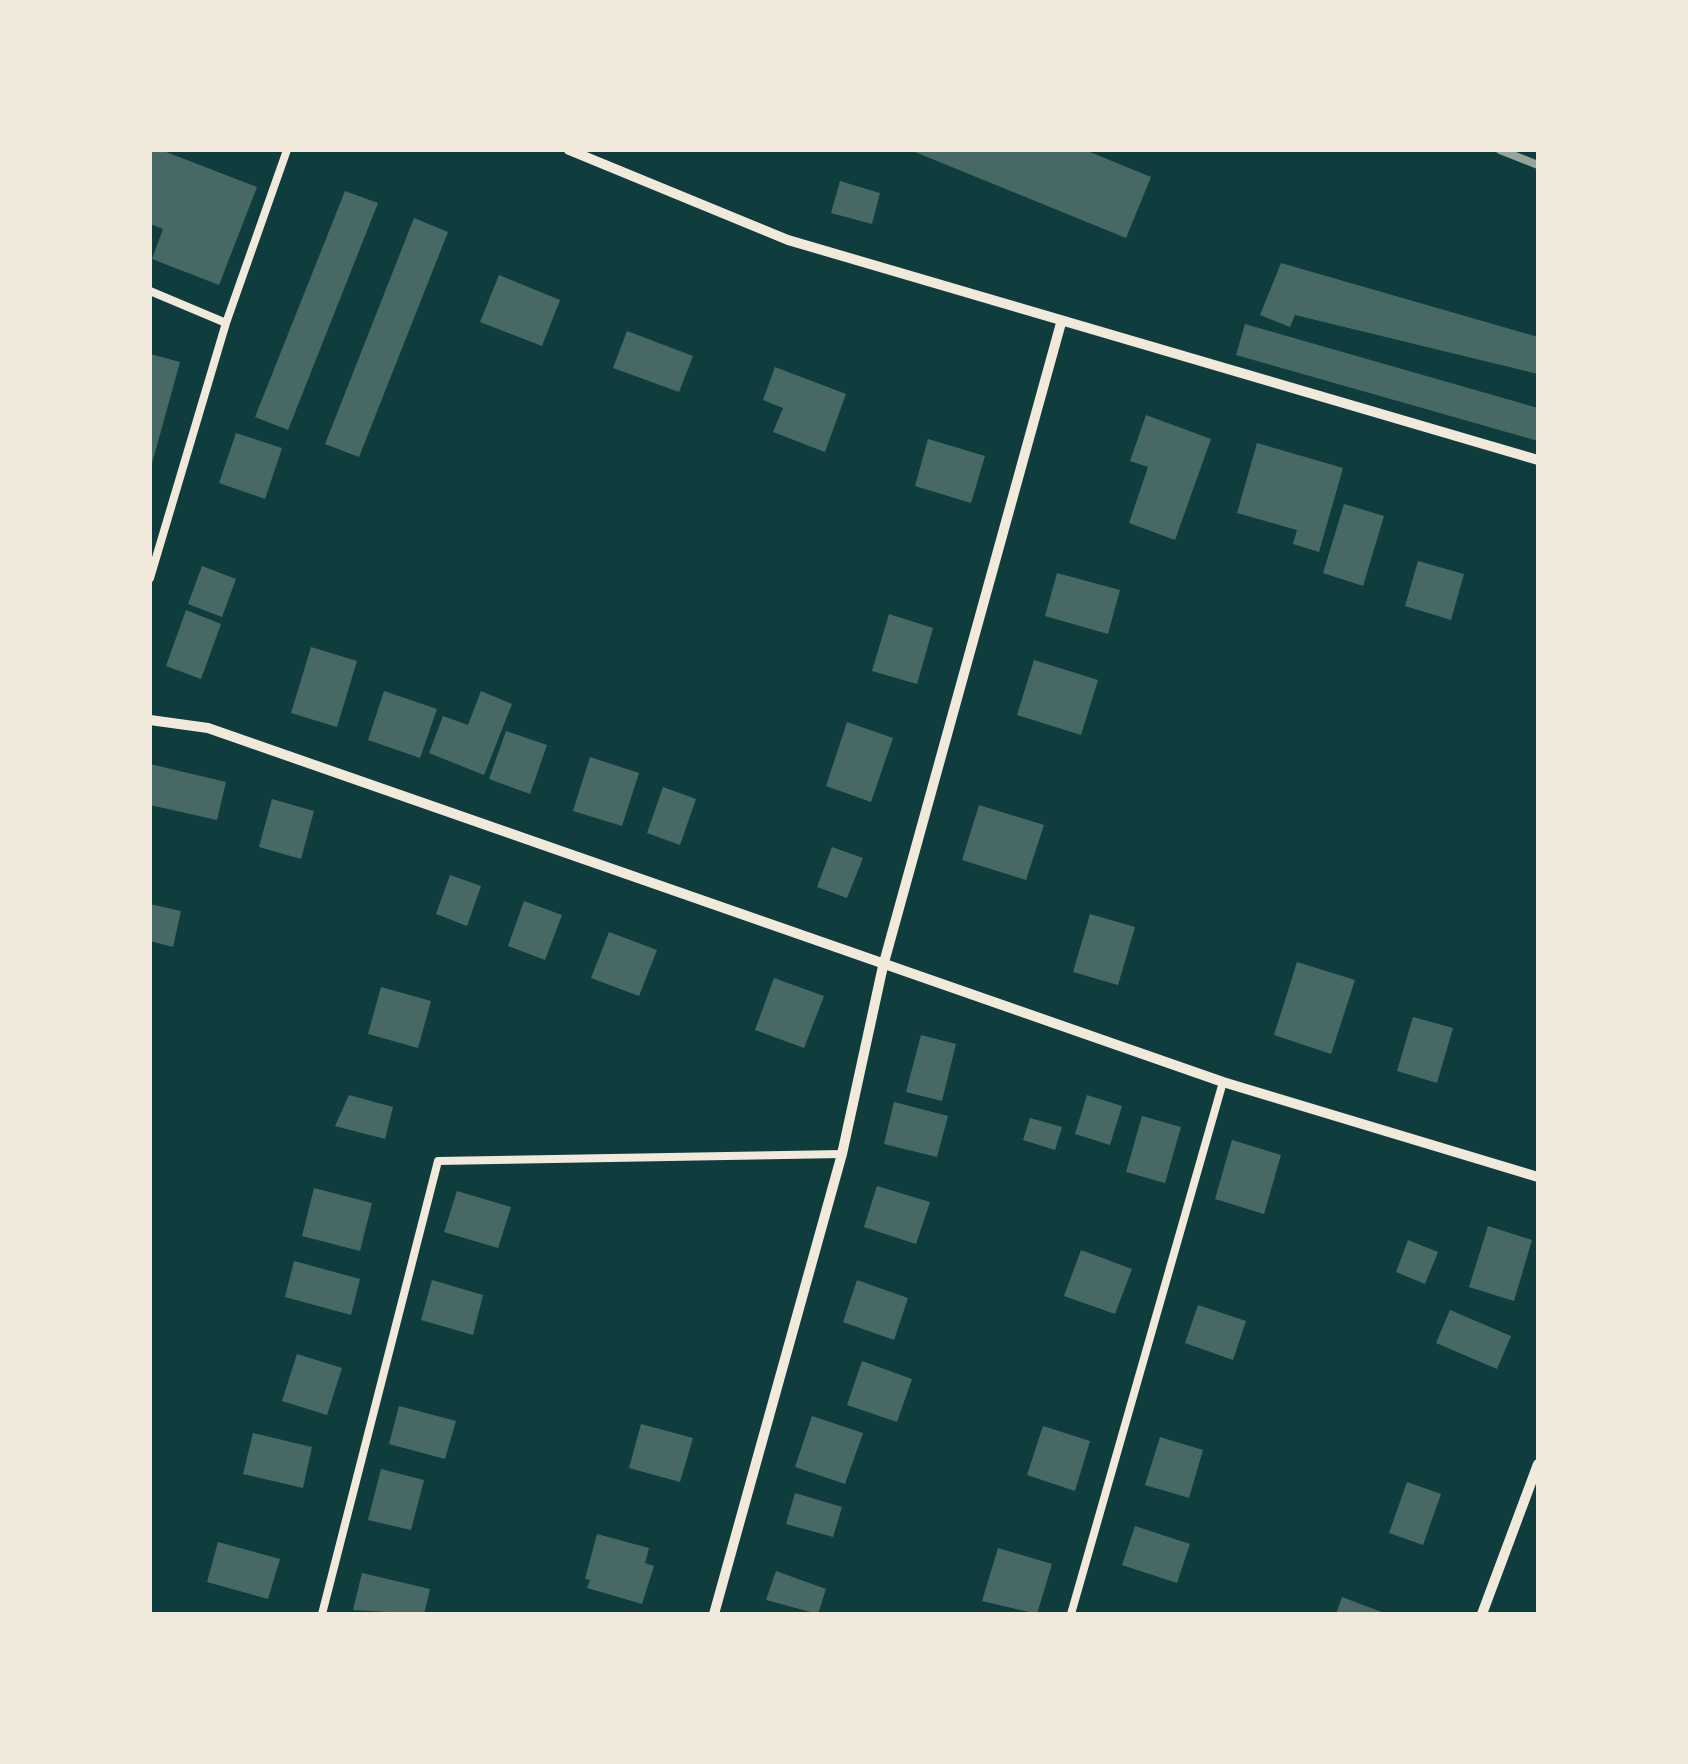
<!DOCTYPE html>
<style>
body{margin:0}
#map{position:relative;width:1688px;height:1764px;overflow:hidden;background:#0f3d3e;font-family:Montserrat,sans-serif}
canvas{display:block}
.frame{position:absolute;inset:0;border:152px solid #f1e9da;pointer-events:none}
</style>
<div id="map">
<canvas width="1688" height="1764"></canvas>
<div class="frame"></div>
</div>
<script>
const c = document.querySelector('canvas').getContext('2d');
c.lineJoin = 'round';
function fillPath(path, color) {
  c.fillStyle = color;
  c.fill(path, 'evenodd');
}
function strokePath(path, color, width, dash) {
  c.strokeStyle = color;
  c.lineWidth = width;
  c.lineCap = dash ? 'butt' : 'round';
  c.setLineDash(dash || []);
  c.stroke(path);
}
fillPath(new Path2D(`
 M150,150H161L257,187L219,285L152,259L163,229L150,224Z
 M910,150H1085L1151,177L1126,238Z
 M840,181L880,193L872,224L831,213Z
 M345,191L378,203L288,430L255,417Z
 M414,218L448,232L359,457L325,444Z
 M1281,263L1538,337V374L1295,315L1290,327L1260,315Z
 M499,275L560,300L542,346L480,322Z
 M1245,324L1538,408V441L1236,355Z
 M627,331L693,356L679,392L613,368Z
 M150,354L180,362L151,467H150Z
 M775,367L846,394L825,452L773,432L783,408L763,400Z
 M1146,415L1211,439L1175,540L1129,523L1148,467L1130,461Z
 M236,433L282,448L265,499L219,483Z
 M928,439L985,456L971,503L915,486Z
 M1257,443L1343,468L1319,552L1293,544L1297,530L1237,513Z
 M1344,504L1384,516L1363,586L1323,573Z
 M1418,561L1464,574L1451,620L1405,606Z
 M202,566L236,579L222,617L188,604Z
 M1057,573L1120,590L1108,634L1045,616Z
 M186,610L221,624L201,679L166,666Z
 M889,614L933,628L917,684L872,671Z
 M311,647L357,661L337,727L291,713Z
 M1034,660L1098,680L1081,735L1017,715Z
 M384,691L437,709L420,758L368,740Z
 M481,691L512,704L484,775L429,753L443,716L468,725Z
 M847,722L893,738L871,802L826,786Z
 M506,731L547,745L530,794L489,779Z
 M590,757L639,773L622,826L573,811Z
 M150,764L226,782L217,820L150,805Z
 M663,787L696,799L680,845L647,833Z
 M272,799L314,811L301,859L259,847Z
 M979,805L1044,825L1026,880L962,860Z
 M832,847L863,858L847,898L817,887Z
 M450,875L481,886L467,926L436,914Z
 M524,901L562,915L545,960L508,946Z
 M150,904L181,911L173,947L150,941Z
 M1090,914L1135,927L1118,985L1073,972Z
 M609,932L657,950L639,996L591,978Z
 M1297,962L1355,980L1331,1054L1274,1035Z
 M774,978L824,996L804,1048L755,1030Z
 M381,987L431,1001L418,1048L368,1034Z
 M1413,1017L1453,1028L1437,1083L1397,1071Z
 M921,1035L956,1044L942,1101L906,1092Z
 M349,1095L393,1107L385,1139L335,1126Z
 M1087,1095L1122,1106L1110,1145L1075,1134Z
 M894,1102L948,1116L937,1157L884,1144Z
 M1142,1116L1181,1127L1165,1183L1126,1172Z
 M1030,1118L1062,1127L1055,1150L1023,1140Z
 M1232,1140L1281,1155L1264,1214L1215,1199Z
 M877,1186L930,1202L916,1244L864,1227Z
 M314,1188L372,1203L360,1251L302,1236Z
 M457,1191L511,1207L498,1248L444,1232Z
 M1488,1226L1532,1240L1514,1301L1469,1287Z
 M1408,1240L1438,1252L1425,1284L1396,1272Z
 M1081,1250L1132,1269L1115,1314L1064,1296Z
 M294,1261L360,1279L351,1315L285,1297Z
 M432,1280L483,1295L473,1335L421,1320Z
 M857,1280L908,1298L894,1340L843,1322Z
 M1198,1305L1246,1321L1233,1360L1185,1343Z
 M1450,1310L1511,1336L1497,1369L1436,1343Z
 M297,1354L342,1368L327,1415L282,1401Z
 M862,1361L912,1379L897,1422L847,1405Z
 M399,1406L456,1421L445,1459L389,1444Z
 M812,1416L863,1433L845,1484L795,1467Z
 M641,1424L693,1438L680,1482L629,1468Z
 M1043,1426L1090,1441L1075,1491L1027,1475Z
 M253,1433L312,1447L303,1488L243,1474Z
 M1160,1437L1203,1450L1189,1498L1145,1485Z
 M381,1469L424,1480L411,1530L368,1520Z
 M1407,1482L1441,1494L1423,1545L1389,1533Z
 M795,1493L842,1507L833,1537L786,1524Z
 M1135,1526L1190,1544L1177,1583L1122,1565Z
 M597,1534L649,1548L645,1563L654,1566L642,1604L587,1588L590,1580L585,1579Z
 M218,1542L280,1559L268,1599L207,1582Z
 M998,1548L1052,1564L1037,1614L982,1601Z
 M776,1571L826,1589L818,1614L766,1600Z
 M362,1573L430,1589L424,1614L353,1610Z
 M1342,1597L1387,1614H1336Z`), '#486865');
strokePath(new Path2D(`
 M150,291L226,323
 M150,578L226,323L287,150
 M322,1614L438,1161L842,1154
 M1071,1614L1223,1082`), '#f1e9da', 8);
strokePath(new Path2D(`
 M569,150L788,240L1538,460
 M150,720L208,728L1223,1082L1538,1177
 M714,1614L842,1154L883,966L1061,323
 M1482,1614L1538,1464`), '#f1e9da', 10);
strokePath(new Path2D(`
 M1500,150L1538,165`), '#97a49c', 8);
</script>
